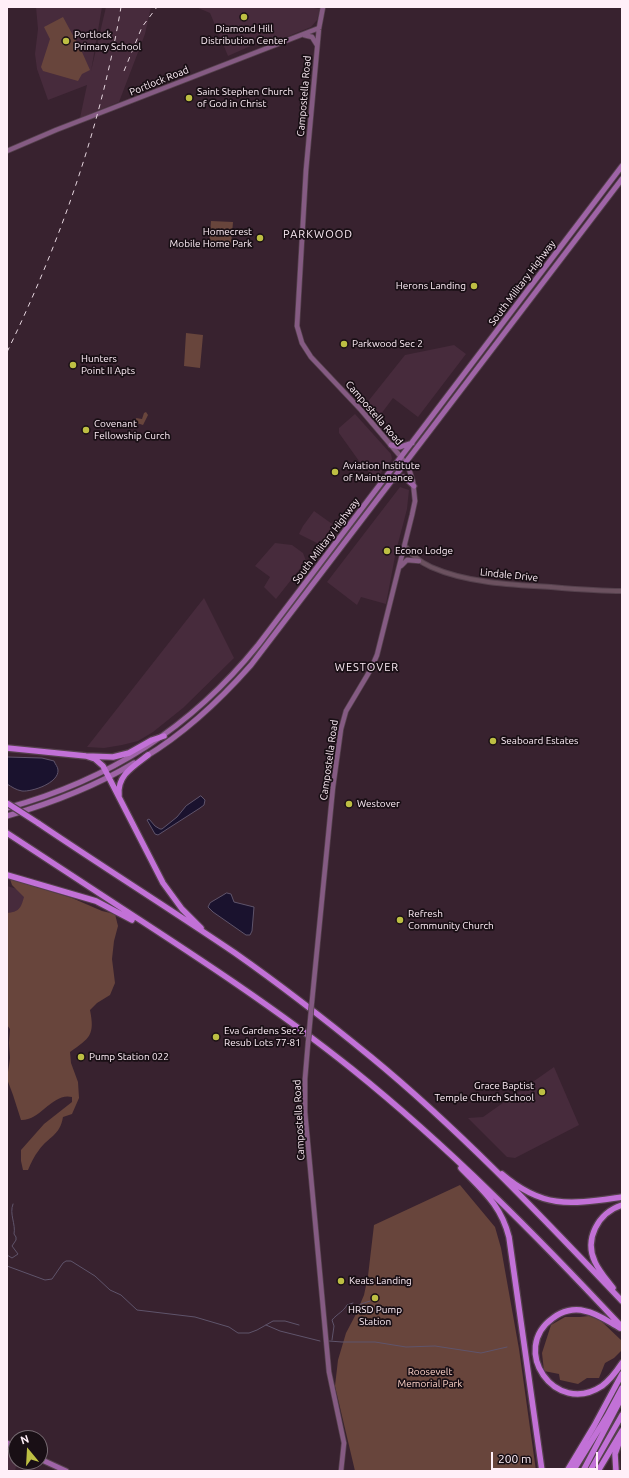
<!DOCTYPE html>
<style>
body{margin:0}
#map{position:relative;width:629px;height:1478px;overflow:hidden;background:#38222f;font-family:Ubuntu,sans-serif}
canvas{display:block}
.frame{position:absolute;inset:0;border:8px solid #ffeff8;pointer-events:none}
.north{position:absolute;left:8px;top:1430px;width:40px;height:40px;box-sizing:border-box;background:#190f15;border:1px solid #756970;border-radius:50%;rotate:342deg;font-size:11px;font-weight:700;line-height:16px;text-align:center;color:#ffeff8}
.north::after{content:'';display:block;margin:auto;width:14px;height:18px;background:#bdbf43;clip-path:polygon(50% 0,100% 100%,50% 72%,0 100%)}
.scale{position:absolute;left:491px;top:1452px;width:107px;height:18px;box-sizing:border-box;border:2px solid #ffeff8;border-top:0;padding-left:5px;font-size:12px;line-height:14px;white-space:nowrap;color:#ffeff8;-webkit-text-stroke:3px #190f15;paint-order:stroke}
</style>
<div id="map">
<canvas width="629" height="1478"></canvas>
<div class="frame"></div>
<div class="north">N</div>
<div class="scale">200 m</div>
</div>
<script>
const c = document.querySelector('canvas').getContext('2d');
c.lineJoin = 'round';
function fillPath(path, color) {
  c.fillStyle = color;
  c.fill(path, 'evenodd');
}
function strokePath(path, color, width, dash) {
  c.strokeStyle = color;
  c.lineWidth = width;
  c.lineCap = dash ? 'butt' : 'round';
  c.setLineDash(dash || []);
  c.stroke(path);
}
function label(font, color, halo, rows, align = 'center') {
  c.font = font + ' Ubuntu,sans-serif';
  c.lineWidth = 3.5;
  c.setLineDash([]);
  c.textBaseline = 'middle';
  c.strokeStyle = halo;
  c.fillStyle = color;
  for (const [text, x, y, turn = 0] of rows) {
    c.save();
    c.translate(x, y);
    c.rotate((+turn || 0) * Math.PI / 180);
    c.textAlign = isNaN(turn) ? turn : align;
    if (halo) c.strokeText(text, 0, 0);
    c.fillText(text, 0, 0);
    c.restore();
  }
}
fillPath(new Path2D(`
 M36,7H102L91,71L106,7H151L145,34L119,102L80,118L87,85L48,100L37,69L35,54L38,29Z
 M196,7H308L320,9L317,20L311,27L264,46V40L228,56L210,13Z
 M454,345L466,354L418,417L393,398L378,418L366,404L405,355Z
 M355,414L391,454L392,459L377,478L364,468L339,433V428Z
 M400,487L409,490L407,509L396,551L386,604L361,597L357,605L327,582Z
 M314,511L335,526L321,545L299,534L303,526Z
 M275,543L292,545L303,553L306,561L276,599L264,587L270,577L255,566Z
 M204,598L234,658L183,708L153,732L138,741L122,745L104,748L87,747Z
 M7,886L81,907L7,917Z
 M554,1067L579,1125L515,1158L507,1157L468,1118L483,1117Z
 M7,1447L16,1451V1462H17L15,1471H7Z`), '#472b3c');
fillPath(new Path2D(`
 M63,17L82,52L90,70L82,74L78,81L43,71L41,67L50,39L44,27Z
 M211,221L233,222L231,246H209Z
 M186,333L203,335L200,368L184,366Z
 M146,412L148,415L143,425L137,423L136,418L142,419L144,413Z
 M10,879L72,898L102,911L115,914L118,926L114,941L112,959L115,983L110,995L97,1003L90,1010C95,1035 90,1038 70,1052L71,1063L78,1082L79,1098L72,1114L63,1117C60,1136 48,1137 39,1150C34,1156 31,1163 28,1170H23L21,1161V1150L44,1124L72,1102V1097C53,1092 40,1121 21,1120L13,1095L7,1079L10,1058L9,1043L10,1029L7,1025V913C19,912 21,908 24,897L12,885Z
 M460,1185L495,1227L501,1248L519,1349L536,1471H355L335,1386L338,1360L346,1333L356,1314L364,1295L368,1276L374,1225Z
 M589,1316L600,1320L622,1341V1350L614,1358L605,1363L599,1378H587L578,1384L560,1380L559,1374L544,1371L542,1353L551,1325L565,1317H580Z`), '#68453c');
const water = new Path2D(`
 M7,757L42,758L54,761C55,764 58,767 58,770C59,783 32,792 22,791C16,790 12,787 7,784Z
 M201,796L205,800L204,805L200,808L158,835L155,834L147,820L149,819L155,826L160,829H162L177,817L186,806Z
 M227,893L231,894L234,902L254,907L252,931L250,935H246L213,912L208,907L210,903Z`);
fillPath(water, '#1a122e');
strokePath(water, '#5f546b', 1);
strokePath(new Path2D(`
 M7,1255L12,1258L18,1254L12,1246L16,1240V1237L14,1234C16,1224 9,1214 13,1204
 M7,1266L45,1280L52,1279L63,1263L66,1261H71L95,1276L110,1290L121,1295L137,1310L195,1317L229,1327L238,1333H249L257,1330L273,1321H285L299,1325
 M358,1305L370,1301
 M266,1325L280,1331L320,1341
 M332,1340L334,1326L332,1320C337,1314 344,1311 347,1305L353,1303
 M329,1341L342,1342H375L406,1347L435,1346L481,1353L507,1347`), '#5f546b', 1);
const tertiary = new Path2D(`
 M405,546C412,556 420,562 431,567C467,583 513,585 551,587C575,589 598,591 622,591`);
const secondary = new Path2D(`
 M304,35L312,37L317,45
 M7,151L56,130L319,28
 M401,566L407,560L419,561
 M312,1001L333,787L341,729L346,711L371,669L377,655L412,515L415,501L413,482L409,469L401,457L361,410L311,357L302,343L297,326L306,170L319,28L323,7
 M308,1043L305,1079V1112L329,1372L344,1443L341,1471`);
const primary = new Path2D(`
 M391,445L400,447L412,443
 M394,480L399,478L404,477L414,486
 M145,757C185,733 220,700 251,665L622,179
 M7,808C109,780 191,728 258,645L622,166
 M7,816C52,803 94,787 134,763
 M7,1443L16,1448
 M40,1459L66,1471`);
const motorway = new Path2D(`
 M7,748L86,756L113,757L129,753L152,740L164,736
 M86,756L95,759L103,766L163,883L182,909L201,928
 M119,795C117,775 134,766 148,755
 M38,823C103,867 170,909 235,953C282,986 327,1021 371,1057C461,1131 542,1217 622,1301
 M7,833C44,857 80,881 117,905C197,957 277,1009 352,1069C449,1147 537,1236 622,1327
 M7,875L96,901L132,920
 M461,1168C483,1191 501,1205 509,1237L542,1471
 M502,1174C544,1210 572,1204 622,1197
 M613,1288C607,1280 599,1271 595,1262C584,1239 598,1213 622,1205
 M620,1328C609,1322 597,1313 585,1311C574,1308 562,1311 553,1318C509,1349 555,1417 602,1386C610,1380 616,1372 622,1363
 M567,1471L594,1426L622,1374
 M573,1471L607,1416L622,1388
 M583,1471L622,1397
 M590,1471L622,1415
 M598,1471L622,1431
 M616,1471L615,1454L620,1440`);
strokePath(tertiary, '#55414d', 6);
strokePath(secondary, '#55414d', 6);
strokePath(primary, '#55414d', 7);
strokePath(motorway, '#55414d', 8);
strokePath(tertiary, '#6b515f', 4);
strokePath(secondary, '#855b83', 4.5);
strokePath(primary, '#9f64a7', 5);
strokePath(motorway, '#c271d7', 5.5);
strokePath(new Path2D(`
 M124,71L142,27L157,7
 M7,352C60,243 101,126 121,7`), '#e5d5de', 1, [5, 5]);
const secondaryBridge = new Path2D(`
 M308,1043L312,1001`);
const motorwayBridge = new Path2D(`
 M7,803L38,823`);
strokePath(secondaryBridge, '#55414d', 6, []);
strokePath(motorwayBridge, '#55414d', 8, []);
strokePath(secondaryBridge, '#855b83', 4.5);
strokePath(motorwayBridge, '#c271d7', 5.5);
for (const [x, y, r, color] of [
 [244,17,4,"#bdbf43"],
 [66,41,4,"#bdbf43"],
 [189,98,4,"#bdbf43"],
 [260,238,4,"#bdbf43"],
 [474,286,4,"#bdbf43"],
 [344,344,4,"#bdbf43"],
 [73,365,4,"#bdbf43"],
 [86,430,4,"#bdbf43"],
 [335,472,4,"#bdbf43"],
 [387,551,4,"#bdbf43"],
 [493,741,4,"#bdbf43"],
 [349,804,4,"#bdbf43"],
 [400,920,4,"#bdbf43"],
 [216,1037,4,"#bdbf43"],
 [81,1057,4,"#bdbf43"],
 [542,1092,4,"#bdbf43"],
 [341,1281,4,"#bdbf43"],
 [375,1298,4,"#bdbf43"]
]) {
  const dot = new Path2D();
  dot.arc(x, y, r, 0, 2 * Math.PI);
  c.fillStyle = color;
  c.fill(dot);
  strokePath(dot, '#190f15', 1.5);
}
label('10px', '#ffeff8', '#190f15', [
 ["Diamond Hill",244,29,"center"],
 ["Distribution Center",244,41,"center"],
 ["Portlock",74,35],
 ["Primary School",74,47],
 ["Saint Stephen Church",197,92],
 ["of God in Christ",197,104],
 ["Homecrest",252,232,"right"],
 ["Mobile Home Park",252,244,"right"],
 ["Herons Landing",466,286,"right"],
 ["Parkwood Sec 2",352,344],
 ["Hunters",81,359],
 ["Point II Apts",81,371],
 ["Covenant",94,424],
 ["Fellowship Curch",94,436],
 ["Aviation Institute",343,466],
 ["of Maintenance",343,478],
 ["Econo Lodge",395,551],
 ["Seaboard Estates",501,741],
 ["Westover",357,804],
 ["Refresh",408,914],
 ["Community Church",408,926],
 ["Eva Gardens Sec 2",224,1031],
 ["Resub Lots 77-81",224,1043],
 ["Pump Station 022",89,1057],
 ["Grace Baptist",534,1086,"right"],
 ["Temple Church School",534,1098,"right"],
 ["Keats Landing",349,1281],
 ["HRSD Pump",375,1310,"center"],
 ["Station",375,1322,"center"]
], 'left');
label('10px', '#ffeff8', '#190f15', [
 ["Portlock Road",159,81,-22],
 ["Campostella Road",304,96,-85],
 ["South Military Highway",522,283,-53],
 ["Campostella Road",374,413,49],
 ["South Military Highway",326,541,-53],
 ["Lindale Drive",509,575,6],
 ["Campostella Road",329,760,-82],
 ["Campostella Road",299,1120,-93]
]);
label('10px', '#fbd1c6', '#190f15', [
 ["Roosevelt",430,1372],
 ["Memorial Park",430,1384]
]);
c.letterSpacing = '1px';
label('11px', '#ffeff8', '#190f15', [
 ["PARKWOOD",318,234],
 ["WESTOVER",367,667]
]);
c.letterSpacing = '0px';
</script>
